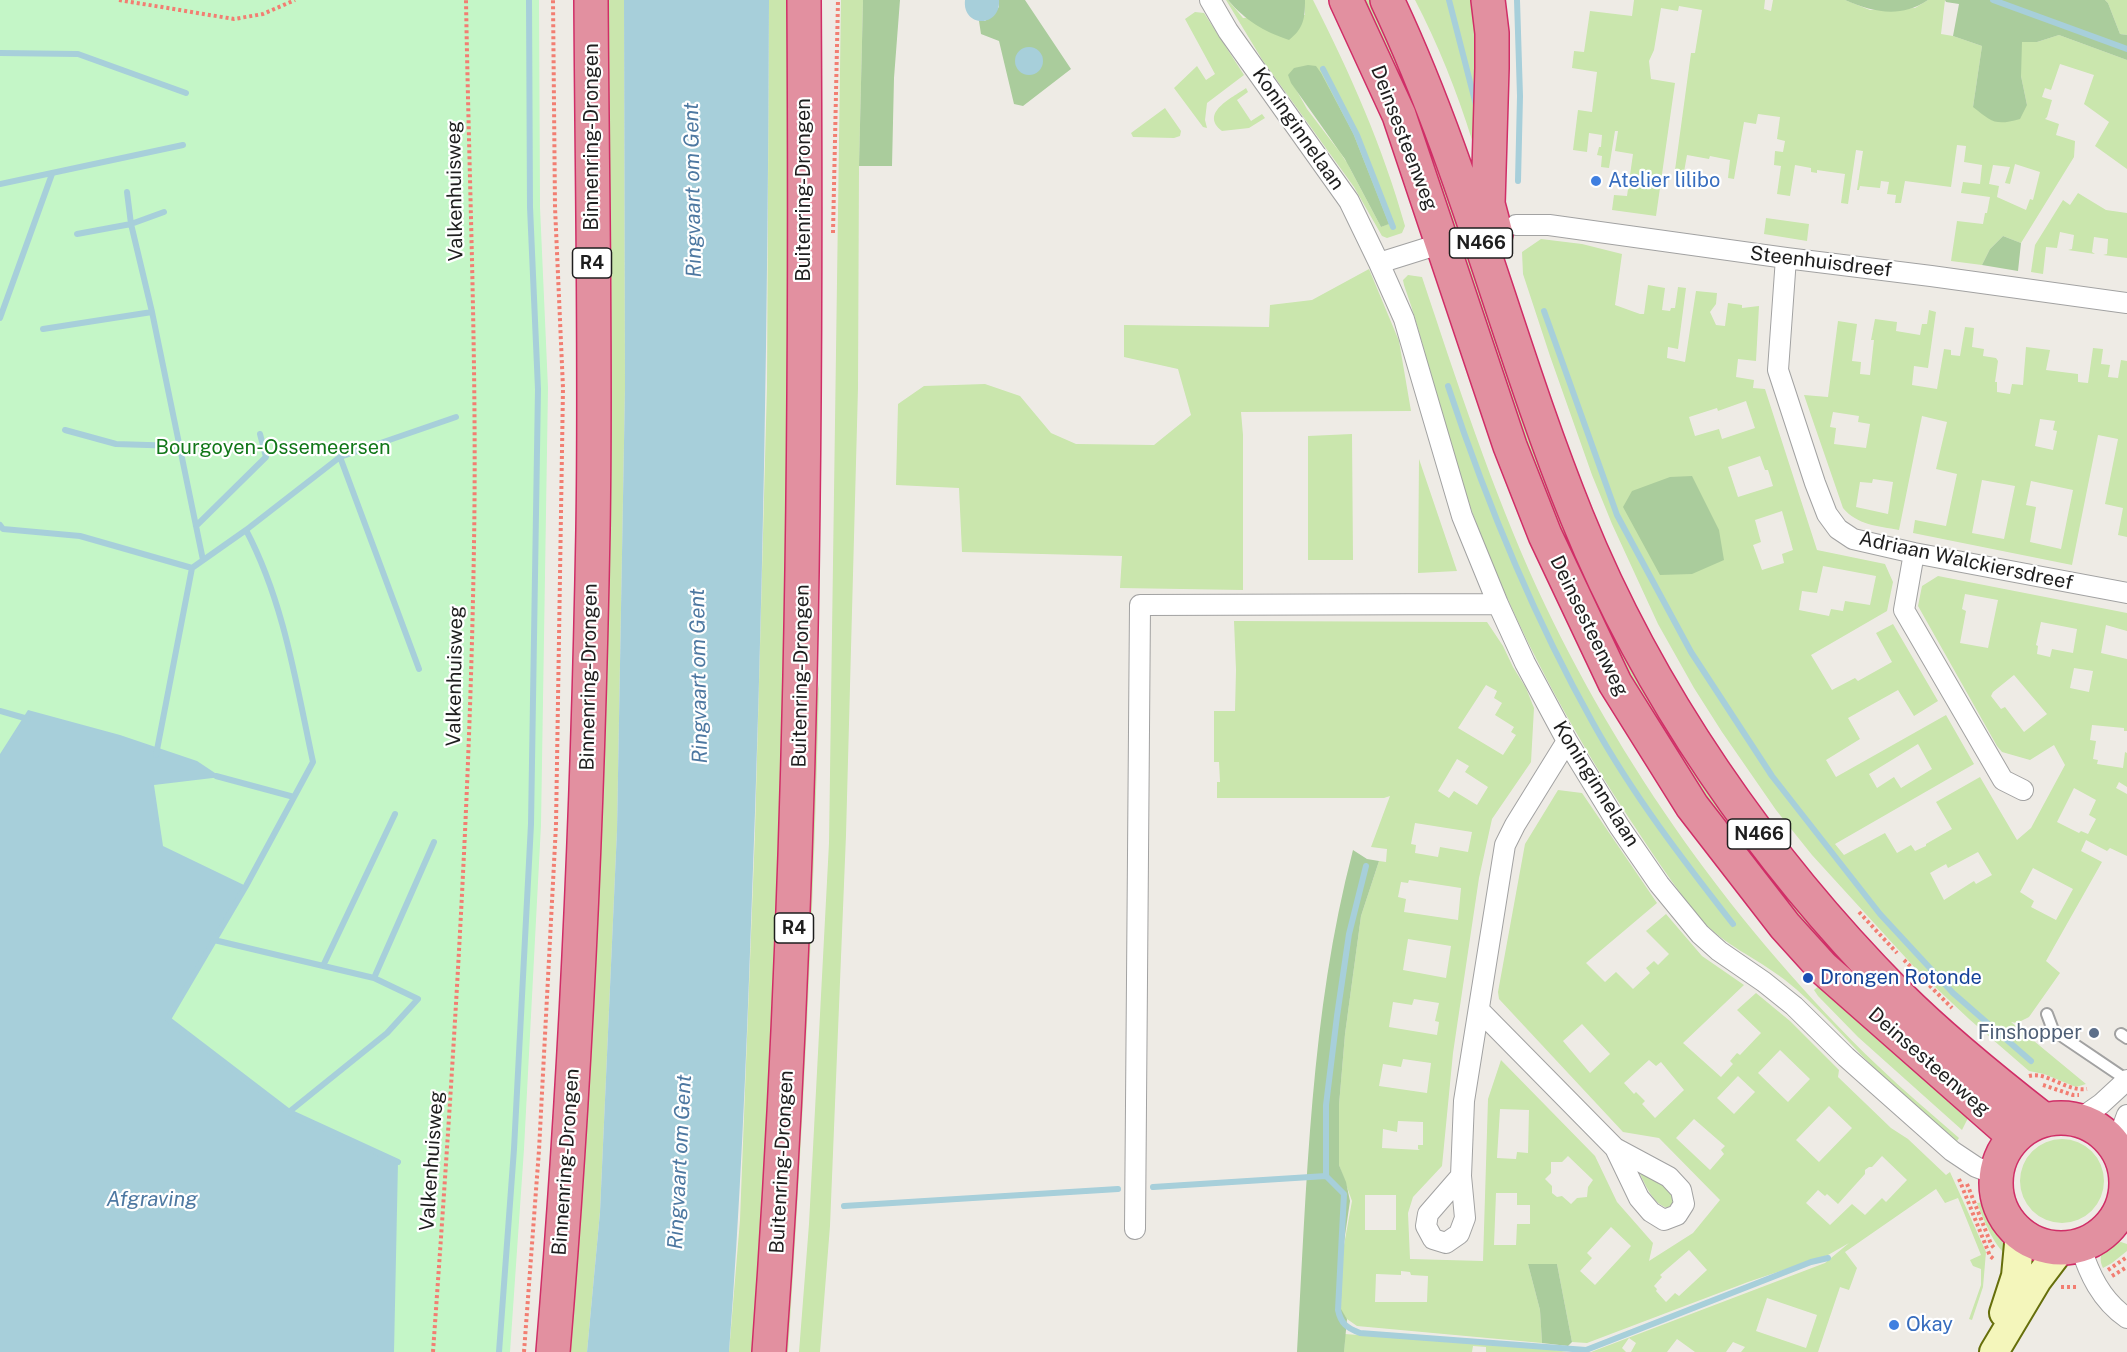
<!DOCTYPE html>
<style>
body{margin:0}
canvas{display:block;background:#eeebe5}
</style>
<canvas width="2127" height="1352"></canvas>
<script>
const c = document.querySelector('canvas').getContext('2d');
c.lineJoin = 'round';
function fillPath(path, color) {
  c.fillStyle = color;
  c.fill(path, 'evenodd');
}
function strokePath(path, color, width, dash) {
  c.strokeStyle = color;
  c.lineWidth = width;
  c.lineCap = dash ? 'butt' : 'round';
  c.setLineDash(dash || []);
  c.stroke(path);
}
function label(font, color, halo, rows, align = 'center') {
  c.font = font + ' "Public Sans",sans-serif';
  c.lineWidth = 4.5;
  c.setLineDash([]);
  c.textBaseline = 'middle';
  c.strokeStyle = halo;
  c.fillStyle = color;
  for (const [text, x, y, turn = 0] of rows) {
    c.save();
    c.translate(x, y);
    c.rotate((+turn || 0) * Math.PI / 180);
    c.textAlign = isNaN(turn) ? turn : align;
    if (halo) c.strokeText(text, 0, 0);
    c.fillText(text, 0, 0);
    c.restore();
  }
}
fillPath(new Path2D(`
 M604,0H624L625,387L617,830L600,1212L587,1352H565Z
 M769,0H789L785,833L755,1352H729L740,1220L755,832L767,386Z
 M841,0H863L859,166L858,388L846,835L830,1226L820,1352H799L809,1224L829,843Z
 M1226,0H1228L1243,18L1305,15V0H1313C1350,73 1383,147 1405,226L1402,233L1387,238L1382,236L1354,187L1263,61ZM1288,75L1388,224L1381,227L1345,159L1307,109Z
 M1358,0H1374L1610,613L1918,1026L1850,977L1736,846L1656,727L1571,563Z
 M1415,0H1480L1475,142L1472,140C1457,92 1438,44 1415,0Z
 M1634,0H1765L1764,9L1771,11L1773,0H1845L1870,10L1915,8L1928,0H1945L1941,34L1953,36L1982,46L1973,107L2027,105L2021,76V42H2037L2059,35L2127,60V169L2095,146L2109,122L2084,104L2094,75L2060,64L2051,90L2045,88L2042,97L2052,100L2047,117L2045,119L2059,124L2056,135L2075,141L2074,157L2021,243L2003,236L1990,249L1982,265L1951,261L1957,221L1983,224L1985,213H1987L1990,197L1961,193L1963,182L1980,184L1982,165L1964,162L1966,146L1957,145L1951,187L1905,181L1901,203H1895L1896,195L1887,194L1889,182L1881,181L1880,188L1860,186L1859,190H1857L1863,151L1856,150L1848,204L1841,203L1845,174L1817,170V173L1811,172V168L1795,165L1790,196L1777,194L1781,166L1774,165L1775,151L1783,152L1785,141L1777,139L1780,117L1758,114L1756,124L1744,122L1734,179L1728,178L1730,160L1710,156L1709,159L1687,155L1684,172L1675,170L1691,53H1695L1702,10L1679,6L1678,11L1661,8L1654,50L1649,61L1651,79L1675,83L1656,216L1612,210L1614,195L1627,196L1633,154L1615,151L1618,131H1615L1609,168L1601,167L1602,156L1597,155L1599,147H1601L1602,135L1589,133L1587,152L1573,150L1578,110L1592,112L1597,72L1572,68L1574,51L1584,52L1590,11L1632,16ZM2015,164L2040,172L2033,200L2030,199L2026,210L1997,197L1999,186L1989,184L1993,165L2010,167L2005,183L2010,184Z
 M2105,0H2127V35L2120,34L2108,3Z
 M1195,12L1204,13L1244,75L1207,103L1205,120L1207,128L1203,127L1174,88L1197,66L1206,80L1215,74L1185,19Z
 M1246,88L1248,92L1237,100L1251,121L1262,114L1265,118L1249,128L1222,131C1199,113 1232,98 1246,88Z
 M1165,108L1181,131L1180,136L1174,138L1133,137L1131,133Z
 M2078,193L2106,210L2127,213V258L2103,255L2107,254L2108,239L2094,237L2092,252L2095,254L2068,250L2072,249L2074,235L2060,232L2057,248L2046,247L2043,274L2031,272L2035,245L2063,200L2070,205Z
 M1766,218L1809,224L1807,241L1764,234Z
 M1541,239L1582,244L1622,254L1615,305L1640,314H1644L1648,285L1665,288L1662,310L1670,311L1671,308H1675L1678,287L1686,288L1678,349L1668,347L1667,358L1685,362L1696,291L1717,293L1716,304L1710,312L1716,325L1725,326L1728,303L1742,305V308L1759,306L1756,361L1738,359L1736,377L1754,380L1753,388L1765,389L1817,550L1885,564L1893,582L1887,611L1811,655L1832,690L1855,678L1858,681L1892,662L1876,633L1893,624L1938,701L1914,716L1898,690L1848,718L1860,739L1826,760L1836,777L1946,715L1974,764L1835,844L1844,855L1885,833L1897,853L1911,845L1915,851L1926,846V844L1952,829L1936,802L1980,777L2017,840L2031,828L2065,765L2054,745L2030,760L2002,752L1997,746L1918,606L1922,586L1938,576L2127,613V631L2106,625L2101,653L2127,659V731H2124V728L2092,725L2090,740L2096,741L2093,759L2098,760L2097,764L2123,768L2125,752L2127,753V787L2119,782L2116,788L2127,794V856L2110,848L2107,851L2086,840L2081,851L2102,862L2046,961L2060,973L2029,1017L2017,1023L2011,1022L2086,1084L2076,1087L2044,1074L2029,1071L1969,1019L1916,969L1812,855L1776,810L1722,732L1694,688L1658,624L1612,524L1592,475L1550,356L1523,274L1522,252ZM1746,401L1755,428L1722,439L1719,429L1695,436L1689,417L1717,408L1718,411ZM1760,456L1765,470H1768L1773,486L1738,497L1728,467ZM1782,511L1793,550L1782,554L1784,563L1762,570L1753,545L1761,542L1755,520ZM1823,566L1876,576L1870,605L1845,601L1843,611L1831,609L1829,616L1799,610L1802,591L1817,593ZM1965,594L1998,600L1988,648L1960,643L1966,611L1962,609ZM2041,622L2077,629L2073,653L2052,649L2050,657L2037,654L2038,646L2036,645ZM2074,668L2093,671L2089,692L2070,688ZM2014,675L2047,714L2024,732L2005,707L2001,709L1991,696L1993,692ZM1918,744L1932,769L1901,788L1894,777L1877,788L1869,774ZM2074,788L2096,800L2089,815L2096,819L2088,834L2081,831L2079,833L2057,822ZM1978,852L1992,875L1976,884L1974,881L1944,900L1930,873L1946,864L1948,868ZM2033,868L2073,889L2056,920L2031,907L2034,901L2020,892Z
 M1369,269L1399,341L1411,411L1241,412L1243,435V590L1120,588L1122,556L962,552L959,488L896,485L898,404L924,386L985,384L1020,396L1051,433L1076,444L1154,445L1191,415L1178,369L1124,357V325L1269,327L1270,305L1312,300Z
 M1408,275L1422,277C1457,382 1491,487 1537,588C1619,765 1737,930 1878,1066C1904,1091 1932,1114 1959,1138L1957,1141C1930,1117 1901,1094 1874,1068C1845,1039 1817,1005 1785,980C1757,958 1723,945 1700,918C1673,885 1650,850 1627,815C1555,705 1495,587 1455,462C1436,403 1425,343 1404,285L1403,280Z
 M1929,310L1936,312L1928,368L1914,366L1912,385L1937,389L1944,349L1951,350V355L1960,356L1965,327L1974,328L1972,347L1984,349L1983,356L1996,358L1998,361L1995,382H1997V392L2010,394L2012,384L2023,385L2026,347L2050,350L2046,370L2078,374V382L2088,383L2093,348L2103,349L2101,364L2110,365L2108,377L2118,378L2121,360L2127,361V537L2118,535L2123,508L2105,504L2118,439L2098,435L2072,565L1913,533L1915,520L1946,526L1957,474L1936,469L1947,422L1922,416L1899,530C1878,526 1857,525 1843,508L1804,395L1828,397L1838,321L1857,324L1852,361L1861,362L1860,374L1870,375L1874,340H1871L1875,319L1897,322L1896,331L1920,335L1922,324H1927ZM1833,412L1859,416L1858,422L1870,424L1866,448L1834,444L1836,428L1830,427ZM2040,419L2055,421L2053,430L2057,431L2053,450L2035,446ZM1873,479L1893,482L1888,514L1856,507L1860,482L1872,483ZM1982,480L2015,486L2004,539L1972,533ZM2031,481L2073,490L2061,549L2030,542L2036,507L2026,505Z
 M1352,434L1353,560H1308V436Z
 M1419,459L1457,571L1418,573Z
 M1234,621L1487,622L1503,646L1513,667L1526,688L1534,708L1531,762L1492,819L1479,878L1453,1053L1442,1166L1413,1197L1408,1213L1410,1259L1483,1261L1488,1099L1501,1060L1595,1156L1617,1202L1653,1243L1649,1261L1693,1233L1720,1200L1659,1138L1623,1132L1499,999L1498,992L1525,844L1558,790L1582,793L1657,903L1586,963L1605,982L1616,972L1633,989L1650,973L1646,968L1654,961L1658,965L1669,954L1646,931L1666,914L1702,956L1744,985L1683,1043L1721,1077L1733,1064L1730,1061L1737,1053L1740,1055L1761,1033L1737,1010L1756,993L1790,1021L1839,1070L1838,1077L1891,1128L1908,1139L1946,1175L1950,1172L1986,1252L1983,1287L1972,1320L1969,1319L1981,1285V1269L1973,1266L1970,1260L1981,1255L1958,1198L1945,1203L1936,1189L1845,1252L1857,1268L1849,1290L1840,1287L1818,1352H1741L1745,1347L1733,1342L1726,1352H1695L1677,1339L1667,1352H1631L1636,1343L1629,1338L1622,1348L1626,1352H1591L1825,1263L1849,1243L1828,1255L1748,1282L1587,1343L1572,1342L1557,1264H1528L1540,1310L1542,1343L1357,1326L1347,1319L1341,1310L1342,1256L1352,1201L1339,1165V1105L1345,1034L1361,916L1379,861L1386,862L1387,849L1371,847L1390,796L1384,798H1217V782H1220L1219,762H1214V711H1235L1236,670ZM1486,685L1497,691L1494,698L1502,703L1495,715L1514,727L1511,732L1516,735L1503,755L1458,728ZM1457,759L1469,766L1465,772L1488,787L1477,805L1454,791L1449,798L1438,791ZM1415,823L1472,832L1468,852L1440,847L1438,857L1415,853L1416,845L1411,844ZM1409,880L1461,888L1458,920L1404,912L1406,899L1398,897L1401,882L1408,883ZM1408,939L1451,946L1446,978L1403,970ZM1414,999L1439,1003L1435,1021L1439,1022L1437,1035L1389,1027L1393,1002L1412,1005ZM1582,1024L1610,1054L1590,1073L1563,1041ZM1780,1050L1810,1079L1788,1102L1758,1073ZM1403,1059L1431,1063L1427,1093L1379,1086L1383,1064L1401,1067ZM1649,1060L1656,1066L1661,1062L1684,1090L1655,1118L1642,1104L1645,1101L1636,1092L1634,1094L1624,1083ZM1738,1076L1755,1092L1734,1114L1717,1098ZM1829,1106L1852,1128L1819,1162L1796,1140ZM1500,1109L1529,1110L1528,1153L1517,1152L1516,1159L1497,1158ZM1694,1119L1725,1146L1721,1150L1724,1154L1710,1170L1676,1138ZM1398,1121L1423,1122V1145H1418V1149L1420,1150L1382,1148L1383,1129L1397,1132ZM1568,1156L1593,1180L1588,1187L1587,1197L1577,1198L1571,1204L1562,1196L1557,1197L1552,1193V1186L1545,1179L1551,1173V1162H1562ZM1882,1156L1907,1180L1886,1202L1882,1198L1865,1215L1852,1204L1830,1225L1806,1203L1818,1190L1825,1196L1827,1194L1838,1204L1865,1174V1170L1869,1167H1872ZM1496,1193H1517V1205H1530V1224H1517L1516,1245H1494ZM1365,1195H1396V1230H1365ZM1611,1227L1631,1246L1595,1285L1580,1271L1592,1258L1587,1253ZM1689,1250L1707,1270L1679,1296L1675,1293L1666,1302L1656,1291L1657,1289L1654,1286L1662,1277L1660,1275ZM1401,1271L1410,1272L1411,1275L1428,1276L1427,1302H1375L1376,1274L1401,1275ZM1767,1298L1817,1315L1806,1348L1756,1331Z
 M819,684C814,907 803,1130 788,1352H781L815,704Z
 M1822,983L1970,1114L1962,1130L1858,1037L1818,996L1814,990Z
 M2020 1181a42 42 0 1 1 84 0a42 42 0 1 1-84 0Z
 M1639,1169C1650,1176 1685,1193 1669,1208C1653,1206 1645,1183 1638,1170Z
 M1986,1202L1997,1227L2007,1239L2012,1261C1993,1245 1986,1225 1977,1203Z
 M2121,1242L2127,1244V1251L2112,1263L2103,1268C2096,1253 2106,1245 2121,1242Z
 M1345,1334L1554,1350L1568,1352H1486V1347L1473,1346L1472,1352H1344Z`), '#cae6ad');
fillPath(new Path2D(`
 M863,0H900L894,78L892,166H859Z
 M999,0H1025L1071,69L1023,106L1014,104L999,41L981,34L979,21H985L999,7Z
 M1228,0H1305C1305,18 1304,28 1289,40C1263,31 1246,21 1228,0Z
 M1845,0H1928C1899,19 1874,12 1845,0Z
 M1945,0H2105L2108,3L2120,34L2127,35V60L2059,35L2037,42H2022L2021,76L2027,105L2020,119C1995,126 1992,122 1973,107L1982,46L1953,36L1959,4L1946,2Z
 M1308,65L1316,66L1321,73L1353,133L1389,224L1381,227L1345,159L1291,83L1288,75L1294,68Z
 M2003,236L2021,243L2018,271L1982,265L1990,249Z
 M1692,476L1719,530L1724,560L1692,574L1660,575L1623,507L1632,491L1670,477Z
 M1353,850L1367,859L1379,861L1361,916L1345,1034L1339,1105V1165L1346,1182L1350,1201L1342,1256L1341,1309L1347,1319L1344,1352H1297C1307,1184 1310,1014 1353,850Z
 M1528,1264H1557L1572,1342L1568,1346L1542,1343L1540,1310Z`), '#aacc9c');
fillPath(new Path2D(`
 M0,0H539L540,207L548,388L541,825L524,1149L510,1352H0Z`), '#c4f6c7');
fillPath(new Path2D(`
 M624,0H769C768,308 763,616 751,924C746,1067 740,1210 729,1352H587L600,1212L617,830L625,387Z
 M965,0H999C1001,28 962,28 965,0Z
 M1015 61a14 14 0 1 1 28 0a14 14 0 1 1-28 0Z
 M28,710L120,735L197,761L221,777L154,785L163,846L246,886L168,1019L289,1112L398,1162L394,1352H0V754Z`), '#a7cfda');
strokePath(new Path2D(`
 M1449,0L1476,105
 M1517,0L1520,96L1518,181
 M1993,0L2127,49
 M0,53L78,54L186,93
 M1323,69L1357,135L1393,227
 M0,184L183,145
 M127,192L131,224L152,312L203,560
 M77,234L131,224L164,212
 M1544,311L1617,515L1691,652L1772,776L1880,914L1953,993L2031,1061
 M0,318L52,174
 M43,329L152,312
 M1448,386C1487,504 1532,614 1593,723C1633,795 1683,860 1733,924
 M65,430L116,444L179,446
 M340,457L456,417
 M0,525L3,529L80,536L192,568L246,530C284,602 296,683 313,762L246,886L168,1019
 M196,526L266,457L260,434
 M246,530L340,457L419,669
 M0,711L28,719
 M156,755L192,568
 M216,776L294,797
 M214,940L374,978L418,999L387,1033L289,1112
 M323,966L395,814
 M374,978L434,842
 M170,1021L289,1112L398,1162
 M1326,1176L1344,1194L1338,1310C1341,1324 1347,1328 1360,1333L1586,1350L1811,1262L1828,1258
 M1153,1187L1326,1176V1105L1337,1016L1349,934L1366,866
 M844,1206L1118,1189
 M499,1352L514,1149L531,824L538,389L530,207L529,0`), '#a7cfda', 6);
const lane = new Path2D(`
 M2047,1014L2053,1030L2127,1080
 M2121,1034L2127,1038`);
const street = new Path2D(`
 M1210,0L1228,31L1349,201L1379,263L1404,319L1462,516L1498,604L1525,663L1567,741L1619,826L1659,884L1700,934L1719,951L1764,982L1794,1006L1846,1057L1952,1151L1976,1167L1997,1175
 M1516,225H1549L1786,258L1931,276L2127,303
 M1786,258L1778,370L1815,483L1827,514L1838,529L1853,539L1914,553L2127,593
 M1379,263L1443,243
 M1914,553L1904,610L2003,780L2023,790
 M1479,1010L1615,1148L1639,1198L1651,1212L1664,1220L1677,1215L1684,1204L1681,1190L1669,1177L1615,1148
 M2078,1120L2101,1104L2127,1080
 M2118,1151L2120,1134L2127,1115
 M1461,1176L1465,1218L1459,1234L1446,1243L1433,1239L1426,1226L1428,1214L1461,1176L1464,1101L1505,845L1515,825L1567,741
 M1135,1229L1140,605L1498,604
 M2080,1245C2089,1274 2101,1300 2127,1318`);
const secondary = new Path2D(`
 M2004,1313L2016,1276L2020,1233
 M1994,1352L2037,1280L2062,1247`);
const highway = new Path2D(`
 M1346,0L1399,115L1510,446L1545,535L1615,683L1692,806L1785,926L1823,968L2015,1137
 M1387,0C1466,167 1508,347 1577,517C1648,693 1764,860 1898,995C1943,1040 1994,1081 2044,1120
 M1488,0L1492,33V68L1488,204L1496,234
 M1996 1183a65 65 0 1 1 130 0a65 65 0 1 1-130 0Z
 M553,1352C576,1079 588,805 593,530C596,354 592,177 591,0
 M769,1352C802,902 807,451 804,0`);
strokePath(lane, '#a2a2a2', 14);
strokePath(street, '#a2a2a2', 22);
strokePath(secondary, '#666f0b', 32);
strokePath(highway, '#d02e67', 36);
strokePath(new Path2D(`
 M119,0L234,19L263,14L295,0
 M833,233L838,0
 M1859,912L1897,953
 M1904,960L1952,1008
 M2029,1076C2047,1071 2066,1092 2087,1089
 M2043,1085L2073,1095H2079
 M1959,1179L1990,1256L1995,1260
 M1967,1184L1991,1244L1994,1248
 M2108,1270L2127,1257
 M2112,1276L2127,1267
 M2061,1287H2077
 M433,1352C452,1083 470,814 474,544C477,363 469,181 466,0
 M524,1352L539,1150L556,825L563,388L555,207L553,0`), '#f27e72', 4, [3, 3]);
strokePath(lane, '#fff', 10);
strokePath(street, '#fff', 20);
strokePath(secondary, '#f4f6bb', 28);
strokePath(highway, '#e290a0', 33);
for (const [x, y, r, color] of [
 [1596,181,6,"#3f7fe0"],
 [1808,978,6,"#1a4fb4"],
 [2094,1033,6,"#5c6f8a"],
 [1894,1325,6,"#3f7fe0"]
]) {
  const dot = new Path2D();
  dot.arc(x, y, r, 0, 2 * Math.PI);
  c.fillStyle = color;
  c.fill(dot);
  strokePath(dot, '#fff', 2);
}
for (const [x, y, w] of [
 [1481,243,63],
 [592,263,39],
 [1759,834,63],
 [794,928,39]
]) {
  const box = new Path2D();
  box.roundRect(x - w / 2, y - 15, w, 30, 4.5);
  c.fillStyle = '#fff';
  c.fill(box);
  strokePath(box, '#1e1e1e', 1.5);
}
label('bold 18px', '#1e1e1e', null, [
 ["N466",1481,243],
 ["R4",592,263],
 ["N466",1759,834],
 ["R4",794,928]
]);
label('20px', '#1e1e1e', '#fff', [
 ["Koninginnelaan",1298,129,55],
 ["Binnenring-Drongen",592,137,-90],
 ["Deinsesteenweg",1404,138,69],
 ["Buitenring-Drongen",804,190,-90],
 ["Valkenhuisweg",455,191,-91],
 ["Steenhuisdreef",1821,262,7],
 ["Adriaan Walckiersdreef",1966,561,12],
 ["Deinsesteenweg",1589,626,64],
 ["Valkenhuisweg",455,676,-89],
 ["Buitenring-Drongen",801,676,-89],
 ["Binnenring-Drongen",589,677,-89],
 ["Koninginnelaan",1596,784,58],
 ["Deinsesteenweg",1929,1062,41],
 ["Valkenhuisweg",432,1161,-86],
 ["Binnenring-Drongen",566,1162,-86],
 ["Buitenring-Drongen",782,1162,-87]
]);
label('20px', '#366cbe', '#fff', [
 ["Atelier lilibo",1608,181],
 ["Okay",1906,1325]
], 'left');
label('20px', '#117719', '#fff', [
 ["Bourgoyen-Ossemeersen",273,448]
]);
label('20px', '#164399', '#fff', [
 ["Drongen Rotonde",1820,978]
], 'left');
label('20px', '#4e5e75', '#fff', [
 ["Finshopper",2082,1033]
], 'right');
label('italic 21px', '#4d78a1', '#fff', [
 ["Ringvaart om Gent",693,190,-91],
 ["Ringvaart om Gent",699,676,-91],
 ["Ringvaart om Gent",680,1162,-87],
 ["Afgraving",152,1200]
]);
</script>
